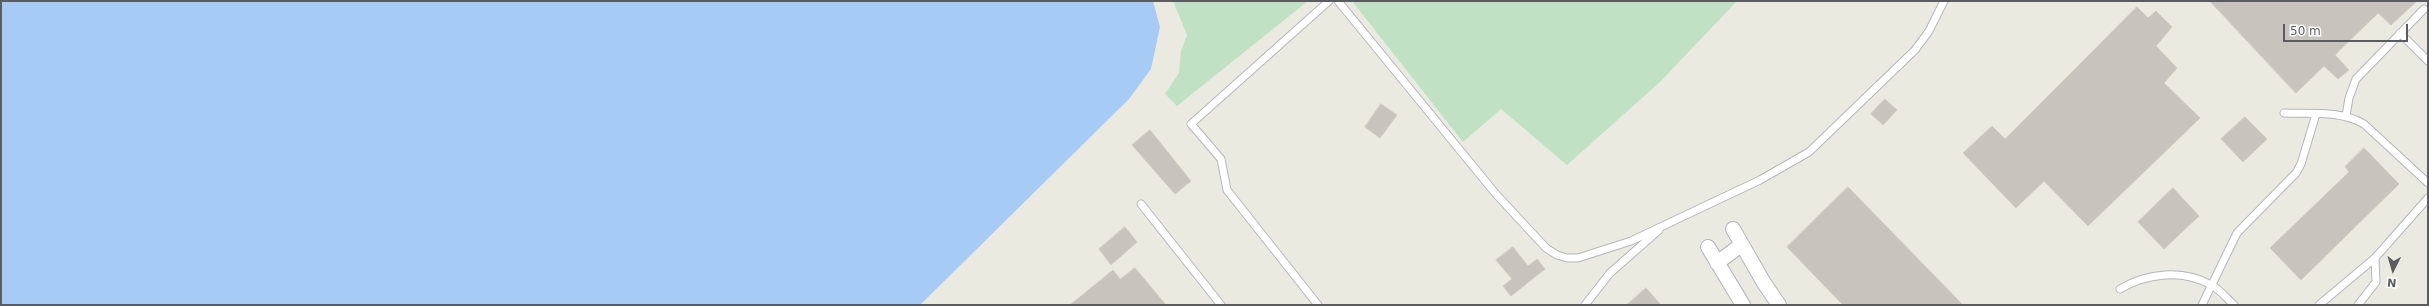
<!DOCTYPE html>
<style>
body{margin:0}
#map{position:relative;width:2429px;height:306px;overflow:hidden;background:#ebeae1;font-family:"DejaVu Sans",sans-serif}
canvas{display:block}
.frame{position:absolute;inset:0;border:2px solid #5a5c61;pointer-events:none}
.north{position:absolute;left:2373px;top:250px;width:40px;height:40px;-webkit-text-stroke:3px #fff;paint-order:stroke;rotate:185deg;font-size:11px;font-weight:700;line-height:16px;text-align:center;color:#5a5c61}
.north::after{content:'';display:block;margin:auto;width:14px;height:18px;background:#5a5c61;clip-path:polygon(50% 0,100% 100%,50% 72%,0 100%)}
.scale{position:absolute;left:2283px;top:24px;width:125px;height:18px;box-sizing:border-box;border:2px solid #5a5c61;border-top:0;padding-left:5px;font-size:12px;line-height:14px;white-space:nowrap;color:#5a5c61;-webkit-text-stroke:3px #fff;paint-order:stroke}
</style>
<div id="map">
<canvas width="2429" height="306"></canvas>
<div class="frame"></div>
<div class="north">N</div>
<div class="scale">50 m</div>
</div>
<script>
const c = document.querySelector('canvas').getContext('2d');
c.lineJoin = 'round';
function fillPath(path, color) {
  c.fillStyle = color;
  c.fill(path, 'evenodd');
}
function strokePath(path, color, width, dash) {
  c.strokeStyle = color;
  c.lineWidth = width;
  c.lineCap = dash ? 'butt' : 'round';
  c.setLineDash(dash || []);
  c.stroke(path);
}
fillPath(new Path2D(`
 M1173,1H1308L1177,106L1165,94L1179,73L1181,51L1187,35Z
 M1352,1H1737L1660,82L1567,165L1501,109L1463,142Z`), '#c0e1c3');
fillPath(new Path2D(`
 M1,1H1153L1160,27L1151,69L1129,99L920,305H1Z`), '#a6ccf6');
const building = new Path2D(`
 M2210,1H2417L2391,25L2378,13L2335,55L2349,70L2338,79L2324,66L2296,93Z
 M2137,7L2148,18L2156,11L2172,27L2156,46L2177,68L2164,83L2200,118L2088,226L2044,181L2016,208L1963,153L1992,126L2005,139Z
 M1885,99L1897,110L1883,125L1871,114Z
 M1381,104L1397,115L1380,138L1365,127Z
 M2245,117L2267,139L2243,162L2221,139Z
 M1150,130L1191,181L1175,194L1132,145Z
 M2364,148L2399,184L2301,280L2270,248L2349,172L2345,167Z
 M1848,187L1963,305H1843L1787,247Z
 M2173,188L2199,216L2164,249L2138,222Z
 M1125,227L1137,242L1111,265L1099,249Z
 M1513,247L1528,266L1537,259L1545,269L1511,296L1503,286L1512,279L1496,260Z
 M1135,268L1166,305H1070L1113,270L1120,279Z
 M1646,288L1661,305H1627Z`);
fillPath(building, '#c7c4be');
strokePath(building, '#cfccc0', 1);
const lane = new Path2D(`
 M1338,1L1495,193L1546,248L1557,255L1567,258H1578L1631,241L1760,180L1809,152L1915,50L1929,31L1944,1
 M2400,33L2428,61
 M2284,113C2311,114 2340,110 2364,124L2428,183
 M2346,116L2349,98L2356,79L2424,9
 M1141,204L1221,305
 M2120,289C2147,273 2183,269 2211,285C2220,289 2227,299 2234,305
 M1318,305L1227,190L1221,159L1191,124L1329,1
 M1585,305L1610,273L1659,230
 M2202,305L2237,233L2296,173L2301,164L2316,114
 M2319,305L2375,258
 M2358,305L2376,282L2375,258L2428,198`);
const street = new Path2D(`
 M1733,229L1764,283L1779,305
 M1708,247L1743,305
 M1717,263L1741,245`);
strokePath(lane, '#b4b6bb', 9);
strokePath(street, '#b4b6bb', 16);
strokePath(lane, '#fff', 7);
strokePath(street, '#fff', 14);
</script>
